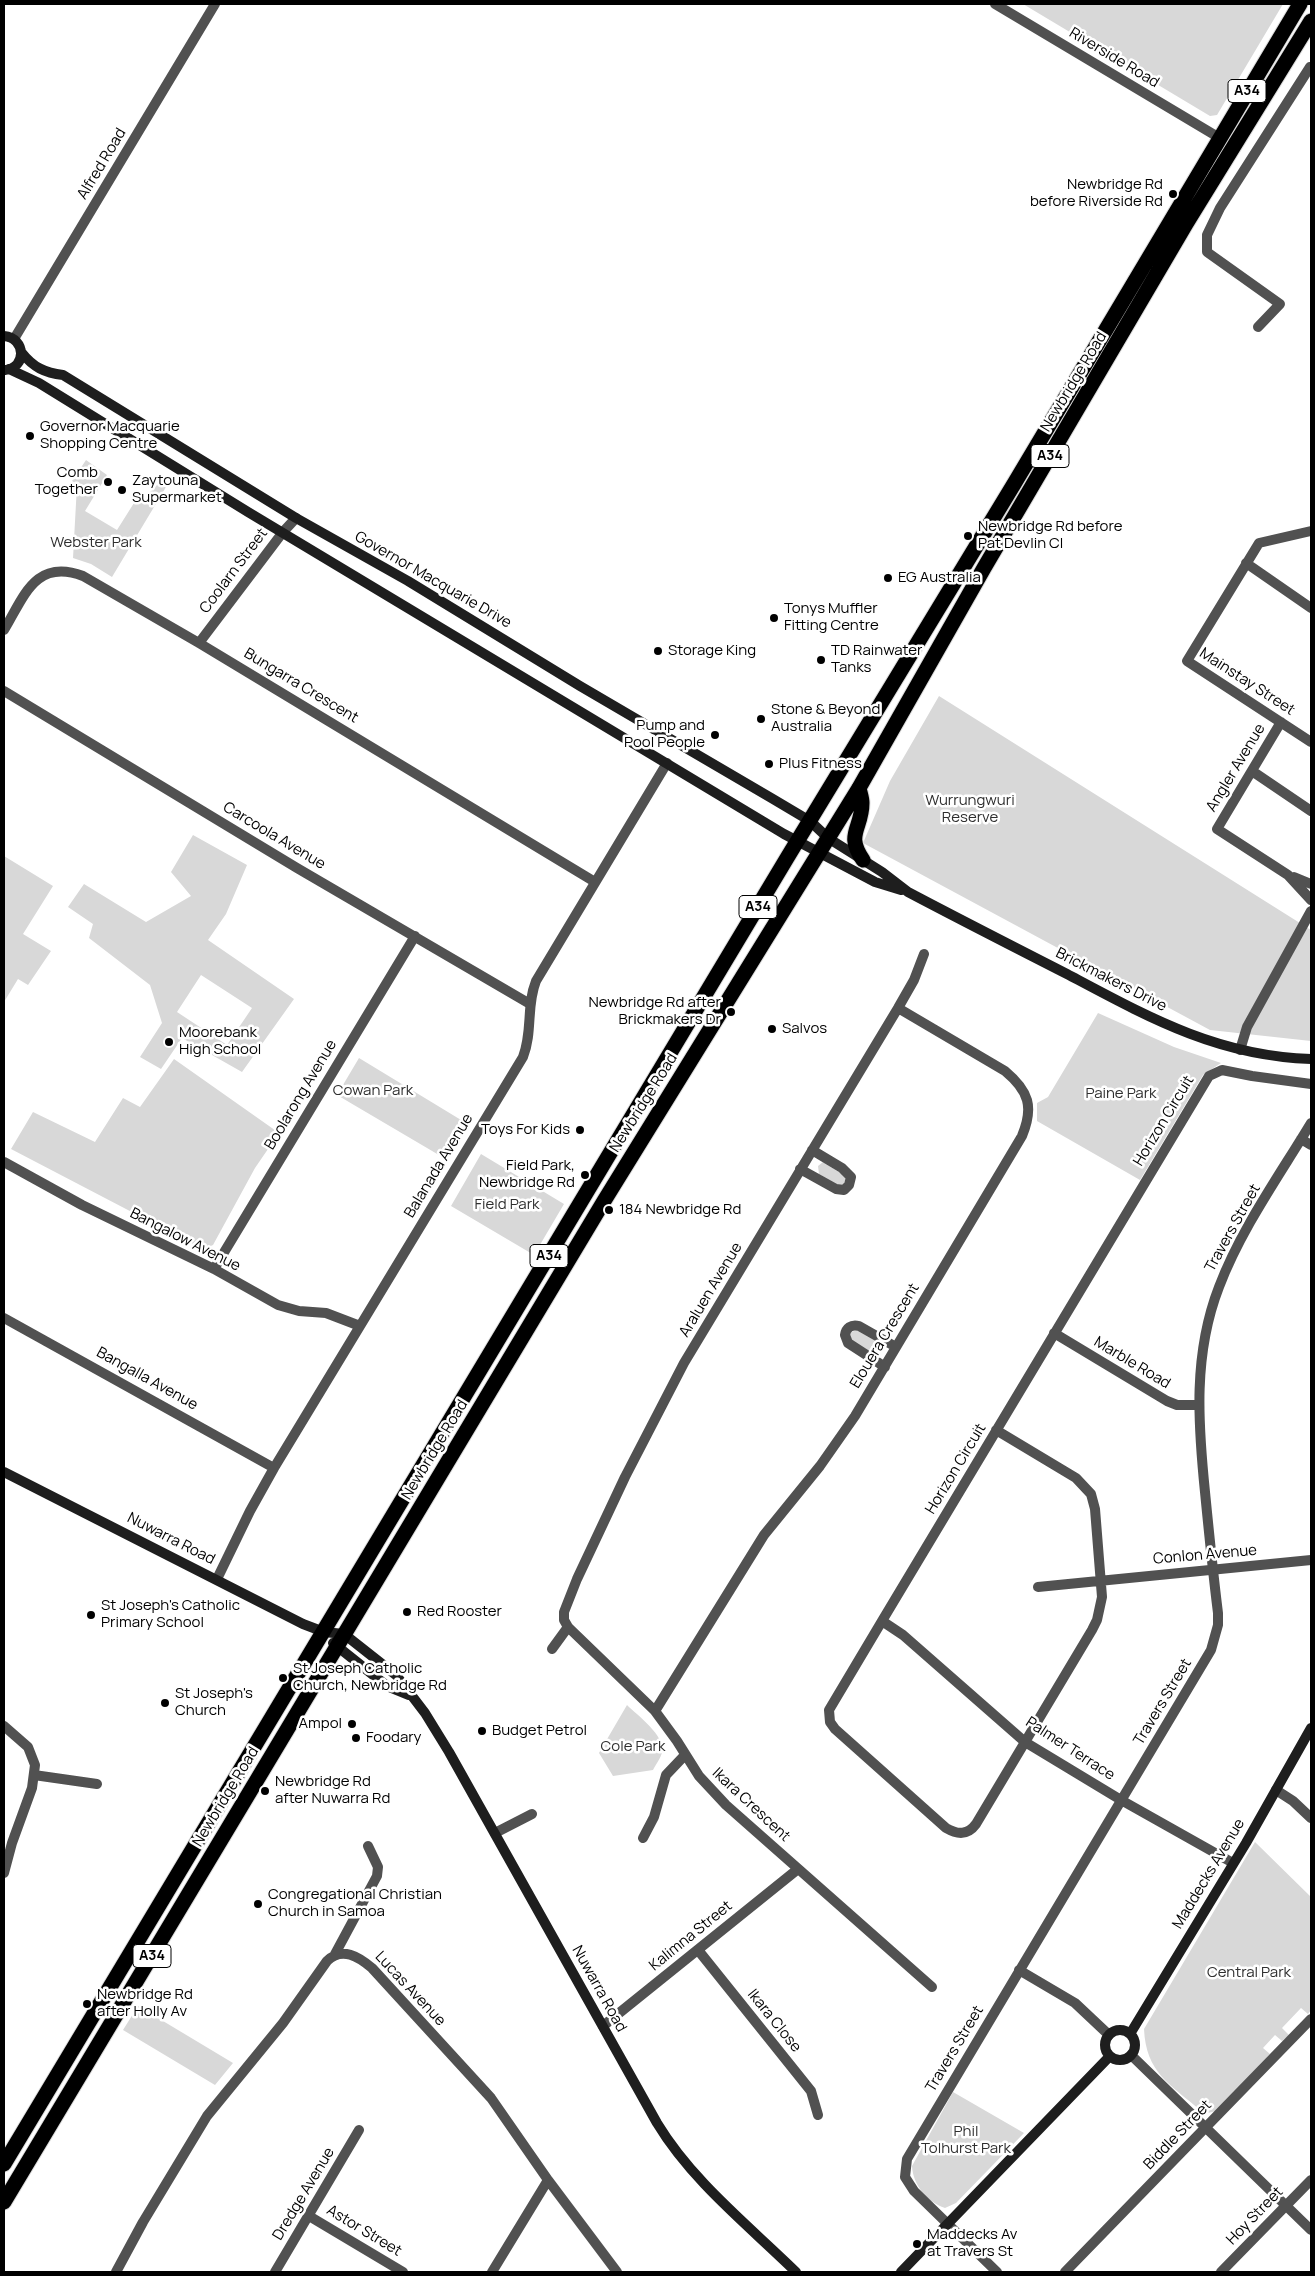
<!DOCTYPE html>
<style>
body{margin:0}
#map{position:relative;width:1315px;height:2276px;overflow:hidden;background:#fff;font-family:Manrope,sans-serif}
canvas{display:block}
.frame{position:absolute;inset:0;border:5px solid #000;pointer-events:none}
</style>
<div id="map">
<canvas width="1315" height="2276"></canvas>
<div class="frame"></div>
</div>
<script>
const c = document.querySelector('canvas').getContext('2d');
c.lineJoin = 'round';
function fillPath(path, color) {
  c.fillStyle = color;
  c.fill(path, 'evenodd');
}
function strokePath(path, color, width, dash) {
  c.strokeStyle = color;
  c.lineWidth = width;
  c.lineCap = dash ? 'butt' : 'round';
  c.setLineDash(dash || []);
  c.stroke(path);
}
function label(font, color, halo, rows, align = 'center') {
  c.font = font + ' Manrope,sans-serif';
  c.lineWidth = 5;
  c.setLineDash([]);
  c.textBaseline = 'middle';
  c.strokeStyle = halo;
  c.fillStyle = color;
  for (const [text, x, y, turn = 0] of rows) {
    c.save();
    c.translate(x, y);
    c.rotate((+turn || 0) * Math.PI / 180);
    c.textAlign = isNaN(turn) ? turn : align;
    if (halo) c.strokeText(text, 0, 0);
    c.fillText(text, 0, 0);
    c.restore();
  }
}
fillPath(new Path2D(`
 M1023,4H1283L1217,115L1210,116Z
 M86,460L107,475L85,511L117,530L139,495L146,496L161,481L169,482L112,577L91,564L73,558L77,485L72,481Z
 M939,696L1311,930V1041L1210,1030L863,843L890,781Z
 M193,835L247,865L226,914L208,940L294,999L242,1072L182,1038L161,1069L140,1057L162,1023L150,985L89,938L93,924L68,907L84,884L146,922L191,896L171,872ZM201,975L252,1008L227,1045L177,1012Z
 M4,856L53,886L23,934L51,951L28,985L18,979L4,1002Z
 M1098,1013L1174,1047L1221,1063L1203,1075L1140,1180L1037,1121V1103L1048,1097Z
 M359,1058L466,1123L444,1158L337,1095Z
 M174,1059L279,1133L255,1168L213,1245L206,1248L195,1245L11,1149L33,1112L95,1142L123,1098L140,1107Z
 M481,1154L564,1204L534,1255L451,1206Z
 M823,1162L847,1177L843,1185L839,1186L819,1174L818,1166Z
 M856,1330L879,1343L878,1351L872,1353L853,1342L850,1338V1333Z
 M627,1705C638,1716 665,1735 662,1752C661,1758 656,1764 653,1770L613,1776L599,1753Z
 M1255,1842L1311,1897V2010L1308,2014L1301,2008L1282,2028L1289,2035L1282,2041L1275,2035L1263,2048L1270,2054L1216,2111L1208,2113L1200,2110C1170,2084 1146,2073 1144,2029Z
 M138,2006L233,2063L215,2085L123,2030Z
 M953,2092L1024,2133L956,2203L945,2208C927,2202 913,2185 912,2166Z`), '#d8d8d8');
const highway = new Path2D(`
 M859,788C860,793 862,798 862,803C862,829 845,834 863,860
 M4,2164L787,858L1014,484L1300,4
 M4,2202L604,1201L859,788L984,568L1186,224L1311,21`);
strokePath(highway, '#dbdbdb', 17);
strokePath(new Path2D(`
 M995,4L1218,137
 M1258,327L1280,304L1207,252V235L1220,208L1310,67
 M14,339L215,4
 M1311,531L1259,543L1187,661L1311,742
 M1246,563L1311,608
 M4,630C24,597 35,558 83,576L199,643L595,882
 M199,643L283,532L296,518
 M4,691L297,868L530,1004
 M1281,722L1217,829L1288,875L1311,900
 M1252,771L1311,811
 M1294,877L1311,884
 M1240,1050L1247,1027L1311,911
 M1301,1139L1311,1145
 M4,1162L82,1205L214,1269L278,1305L299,1311L326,1313L360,1326
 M800,1169L836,1189L844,1190L849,1185L851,1177L842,1168L812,1150
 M214,1269L415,936
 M4,1318L274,1468
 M1054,1333L1167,1401L1177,1405H1198
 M885,1367L848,1343L845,1335C846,1328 851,1324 859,1326L896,1347
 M996,1430L1076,1478L1091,1494L1095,1509L1102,1597L1097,1620L1092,1630L976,1824C968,1835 958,1835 946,1828L835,1729L830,1722L829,1710L882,1621L1209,1076L1222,1070L1252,1076L1311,1084
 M217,1579L250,1511L274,1468L523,1057C533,1031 526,1006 536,981L667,763
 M1038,1587L1311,1560
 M882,1621L903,1635L1025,1742L1121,1800L1233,1863
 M568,1627L655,1711L677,1741L699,1776L726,1805L932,1987
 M552,1649L568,1627L564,1620V1612L577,1579L625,1477L684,1363L898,1008L914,980L924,954
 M655,1711L764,1535L820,1466L855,1416L1022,1136C1034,1107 1029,1091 1005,1071L898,1008
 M4,1726L28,1747L35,1765L32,1788L12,1843L4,1873
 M34,1775L97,1784
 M1276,1790L1293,1801L1311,1818
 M495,1833L532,1814
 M643,1838L654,1817L666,1775L685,1755
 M698,1950L811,2091L818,2115
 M335,1954L377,1876L378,1867L368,1846
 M1019,1970L1075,2003L1109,2035
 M603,2026L798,1869
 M1131,2055L1311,2230
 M309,2216L403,2272
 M116,2272L143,2222L207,2116L283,2023L327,1961C342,1946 359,1957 372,1968L491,2098L548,2180L617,2272
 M275,2272L359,2130
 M492,2272L548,2180
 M997,2272L914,2191L905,2177L907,2159L1211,1650L1218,1625V1613C1213,1573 1209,1533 1205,1492C1198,1423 1193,1354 1219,1287C1241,1229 1279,1176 1311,1123
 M1065,2272L1311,2019
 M1221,2272L1311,2180`), '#515151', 10);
strokePath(new Path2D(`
 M4,336C26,338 27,368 5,370
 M22,353C33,367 45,373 63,375L296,518L408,581L580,686L773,799L810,821L828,838L882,872L908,892C961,920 1014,947 1067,974C1148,1017 1217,1056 1311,1059
 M9,369L39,383L248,512L784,834L875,882L901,890
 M4,1472L303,1624L324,1632L344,1634L396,1675L425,1713L449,1752L657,2123C692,2181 748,2225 796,2272
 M333,1643L387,1686L409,1695
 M1105 2045a15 15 0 1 1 30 0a15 15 0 1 1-30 0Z
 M1130,2034L1246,1843L1311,1728
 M901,2272L1110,2056`), '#1e1e1e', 10);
strokePath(highway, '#000', 15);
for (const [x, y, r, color] of [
 [1173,194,5,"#000"],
 [30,436,5,"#000"],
 [108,482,5,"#000"],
 [122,490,5,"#000"],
 [968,536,5,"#000"],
 [888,578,5,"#000"],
 [774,618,5,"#000"],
 [658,651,5,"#000"],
 [821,660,5,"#000"],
 [761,719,5,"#000"],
 [715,735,5,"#000"],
 [769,764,5,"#000"],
 [731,1012,5,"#000"],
 [772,1029,5,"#000"],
 [169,1042,5,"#000"],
 [580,1130,5,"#000"],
 [585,1175,5,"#000"],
 [609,1210,5,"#000"],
 [407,1612,5,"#000"],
 [91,1615,5,"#000"],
 [283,1678,5,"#000"],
 [165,1703,5,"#000"],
 [352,1724,5,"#000"],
 [482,1731,5,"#000"],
 [356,1738,5,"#000"],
 [265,1791,5,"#000"],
 [258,1904,5,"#000"],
 [87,2004,5,"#000"],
 [917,2244,5,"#000"]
]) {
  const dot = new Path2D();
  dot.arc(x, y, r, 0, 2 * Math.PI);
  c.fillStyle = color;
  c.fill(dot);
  strokePath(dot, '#fff', 2);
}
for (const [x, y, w] of [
 [1247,91,38],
 [1050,456,38],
 [758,907,38],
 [549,1256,38],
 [152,1956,38]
]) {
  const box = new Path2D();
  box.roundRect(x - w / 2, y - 11.5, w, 23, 4);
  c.fillStyle = '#fff';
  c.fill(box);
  strokePath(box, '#000', 1);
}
label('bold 14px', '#000', null, [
 ["A34",1247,91],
 ["A34",1050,456],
 ["A34",758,907],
 ["A34",549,1256],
 ["A34",152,1956]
]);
label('15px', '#000', '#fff', [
 ["Riverside Road",1114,58,31],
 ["Alfred Road",102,164,-59],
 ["Newbridge Road",1074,382,-59],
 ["Coolarn Street",234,571,-53],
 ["Governor Macquarie Drive",433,580,30],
 ["Mainstay Street",1247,682,33],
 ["Bungarra Crescent",301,686,31],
 ["Angler Avenue",1236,768,-59],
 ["Carcoola Avenue",274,836,31],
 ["Brickmakers Drive",1111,980,27],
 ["Boolarong Avenue",301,1095,-59],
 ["Newbridge Road",644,1103,-58],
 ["Horizon Circuit",1164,1121,-59],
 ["Balanada Avenue",439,1166,-59],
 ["Travers Street",1233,1228,-61],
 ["Bangalow Avenue",185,1240,27],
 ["Araluen Avenue",711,1290,-59],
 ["Elouera Crescent",885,1336,-59],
 ["Marble Road",1132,1363,31],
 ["Bangalla Avenue",147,1379,29],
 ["Newbridge Road",435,1450,-59],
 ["Horizon Circuit",956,1469,-59],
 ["Nuwarra Road",171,1539,27],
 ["Conlon Avenue",1205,1555,-5],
 ["Travers Street",1163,1702,-59],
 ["Palmer Terrace",1070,1749,33],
 ["Newbridge Road",226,1797,-59],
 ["Ikara Crescent",751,1805,43],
 ["Maddecks Avenue",1209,1874,-59],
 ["Kalimna Street",691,1936,-39],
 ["Lucas Avenue",410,1989,47],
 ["Nuwarra Road",599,1989,61],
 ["Ikara Close",774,2021,51],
 ["Travers Street",955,2049,-59],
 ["Biddle Street",1178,2135,-46],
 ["Dredge Avenue",304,2194,-59],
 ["Hoy Street",1255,2216,-46],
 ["Astor Street",364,2231,31]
]);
label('15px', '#000', '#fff', [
 ["Newbridge Rd",1163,185,"right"],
 ["before Riverside Rd",1163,202,"right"],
 ["Governor Macquarie",40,427],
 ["Shopping Centre",40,444],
 ["Comb",98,473,"right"],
 ["Together",98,490,"right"],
 ["Zaytouna",132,481],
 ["Supermarket",132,498],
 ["Newbridge Rd before",978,527],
 ["Pat Devlin Cl",978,544],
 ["EG Australia",898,578],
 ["Tonys Muffler",784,609],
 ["Fitting Centre",784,626],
 ["Storage King",668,651],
 ["TD Rainwater",831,651],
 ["Tanks",831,668],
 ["Stone & Beyond",771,710],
 ["Australia",771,727],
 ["Pump and",705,726,"right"],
 ["Pool People",705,743,"right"],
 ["Plus Fitness",779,764],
 ["Newbridge Rd after",721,1003,"right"],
 ["Brickmakers Dr",721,1020,"right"],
 ["Salvos",782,1029],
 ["Moorebank",179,1033],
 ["High School",179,1050],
 ["Toys For Kids",570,1130,"right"],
 ["Field Park,",575,1166,"right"],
 ["Newbridge Rd",575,1183,"right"],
 ["184 Newbridge Rd",619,1210],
 ["St Joseph's Catholic",101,1606],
 ["Primary School",101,1623],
 ["Red Rooster",417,1612],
 ["St Joseph Catholic",293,1669],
 ["Church, Newbridge Rd",293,1686],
 ["St Joseph's",175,1694],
 ["Church",175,1711],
 ["Ampol",342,1724,"right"],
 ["Budget Petrol",492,1731],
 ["Foodary",366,1738],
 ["Newbridge Rd",275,1782],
 ["after Nuwarra Rd",275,1799],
 ["Congregational Christian",268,1895],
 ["Church in Samoa",268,1912],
 ["Newbridge Rd",97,1995],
 ["after Holly Av",97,2012],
 ["Maddecks Av",927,2235],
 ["at Travers St",927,2252]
], 'left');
label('15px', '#2f2f2f', '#fff', [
 ["Webster Park",96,543],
 ["Wurrungwuri",970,801],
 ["Reserve",970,818],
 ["Cowan Park",373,1091],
 ["Paine Park",1121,1094],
 ["Field Park",507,1205],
 ["Cole Park",633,1747],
 ["Central Park",1249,1973],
 ["Phil",966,2132],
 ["Tolhurst Park",966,2149]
]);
</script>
